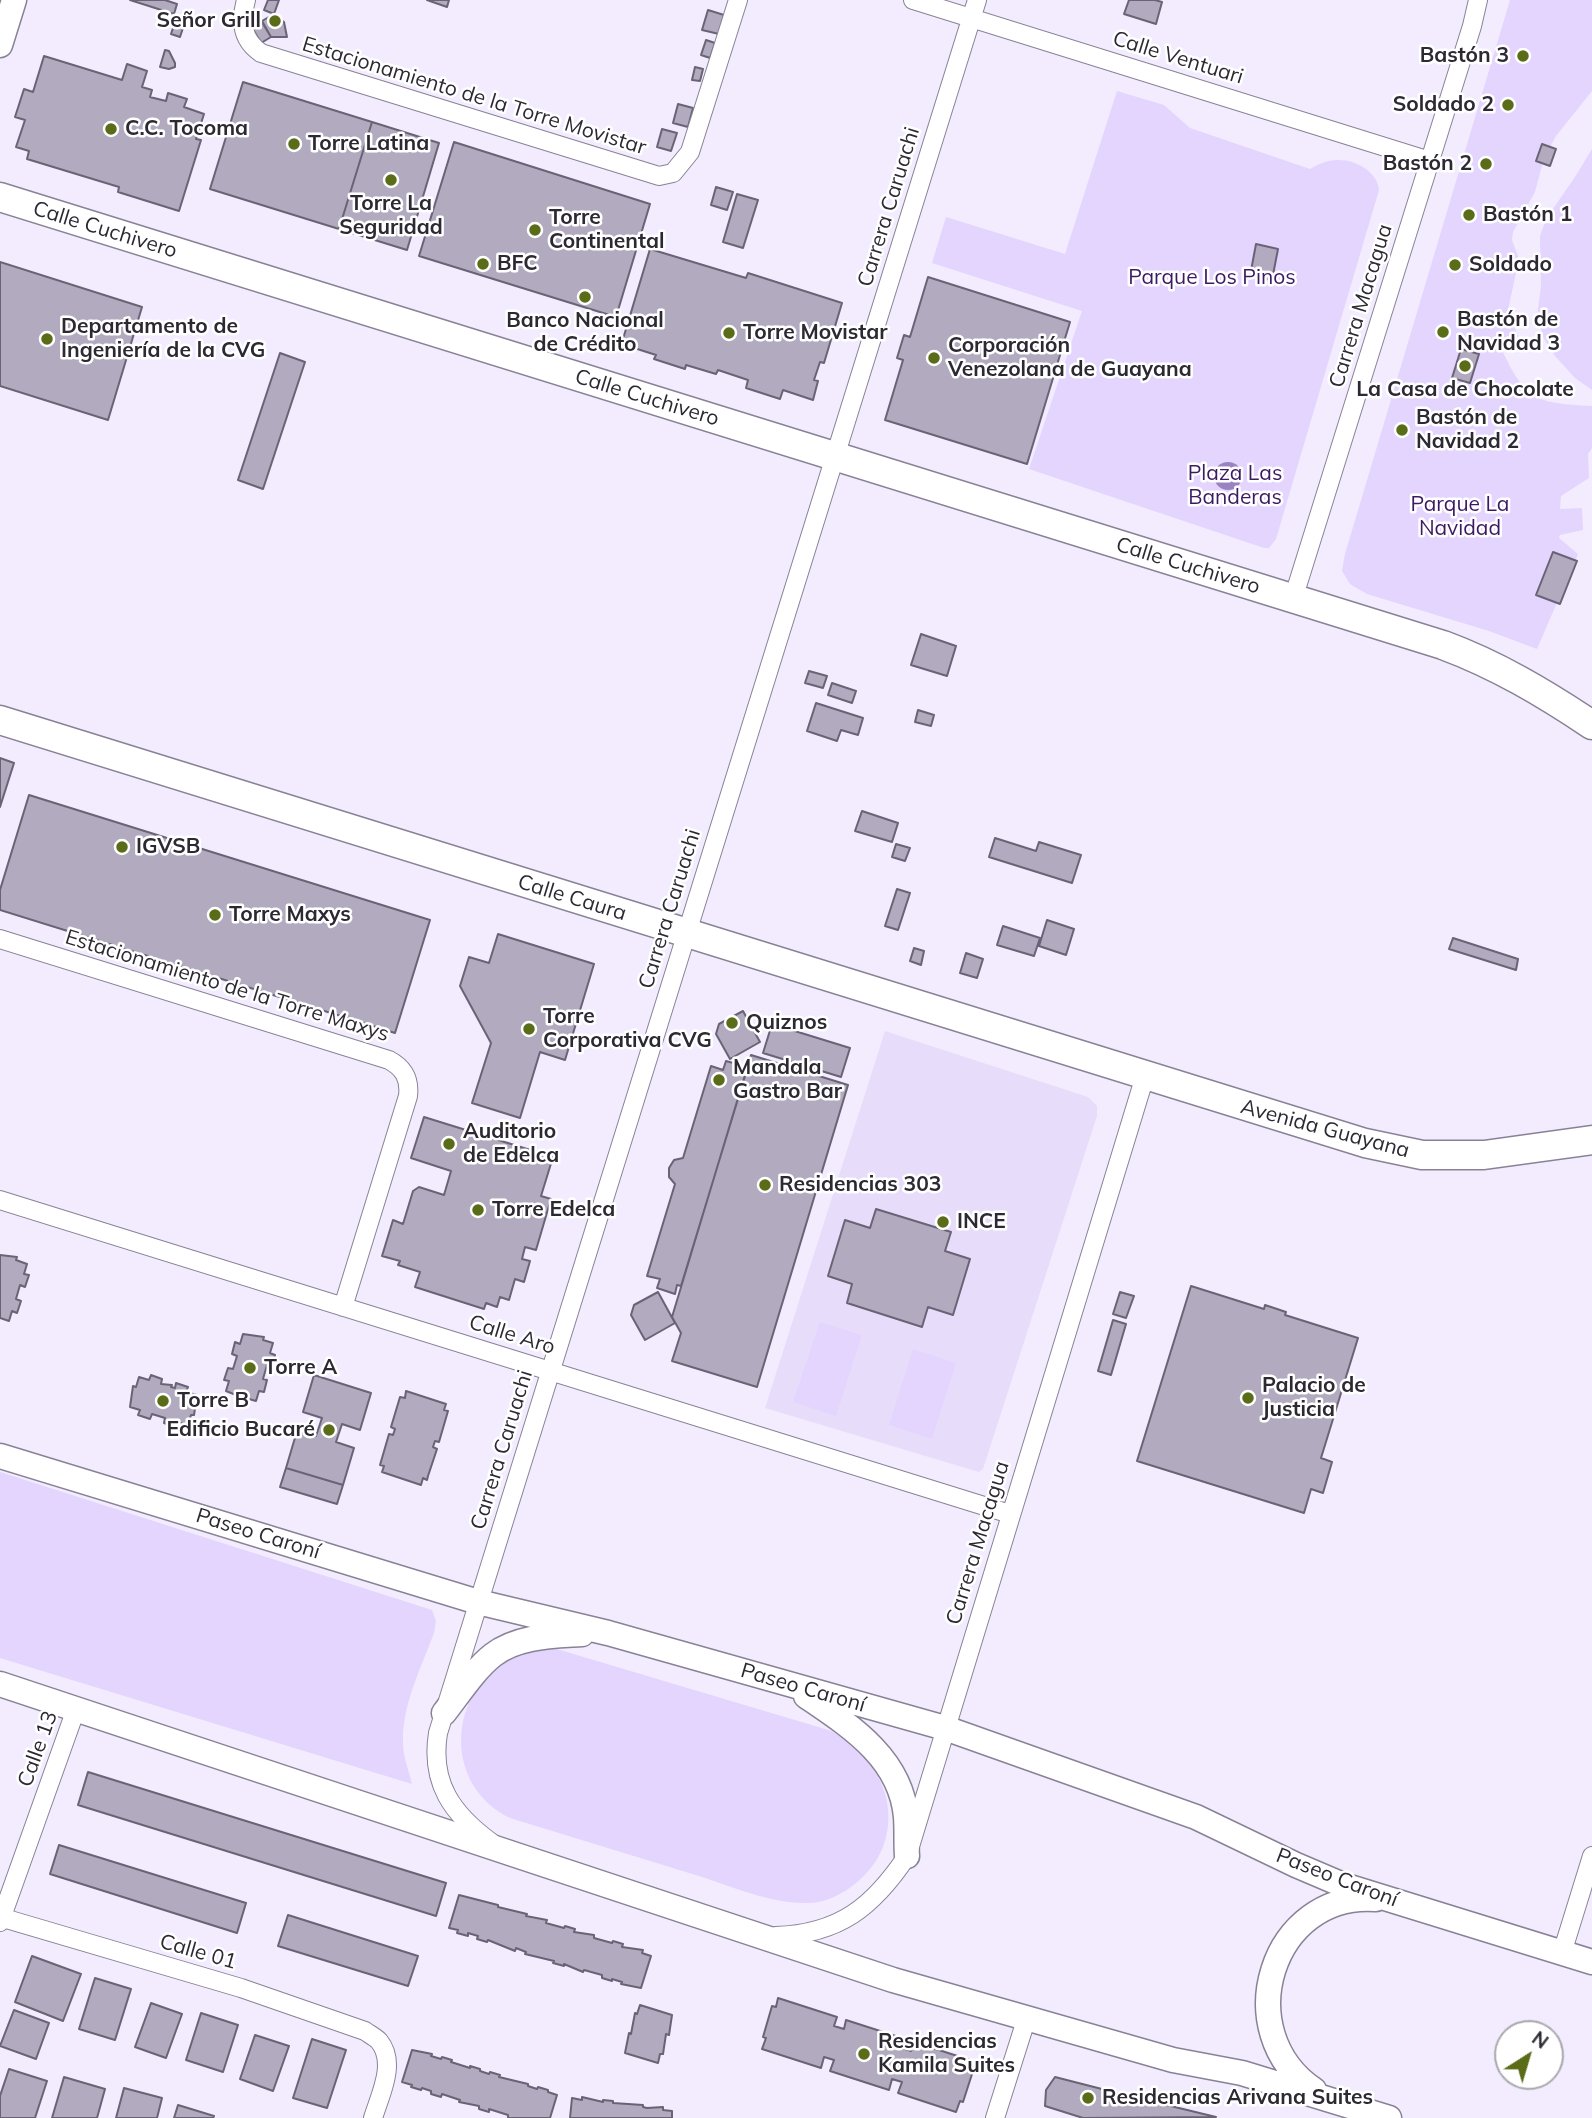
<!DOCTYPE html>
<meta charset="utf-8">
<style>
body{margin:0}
#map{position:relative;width:1592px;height:2118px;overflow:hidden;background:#f2ecfe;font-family:Mulish,sans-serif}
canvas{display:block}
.north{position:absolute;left:1494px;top:2020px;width:70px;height:70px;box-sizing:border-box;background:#fff;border:2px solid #aba9ad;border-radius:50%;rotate:37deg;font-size:19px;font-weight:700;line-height:28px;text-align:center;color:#2c2932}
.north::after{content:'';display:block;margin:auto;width:24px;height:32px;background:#5a6c18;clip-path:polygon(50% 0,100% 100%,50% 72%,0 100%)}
</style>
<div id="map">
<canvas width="1592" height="2118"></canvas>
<div class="north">N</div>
</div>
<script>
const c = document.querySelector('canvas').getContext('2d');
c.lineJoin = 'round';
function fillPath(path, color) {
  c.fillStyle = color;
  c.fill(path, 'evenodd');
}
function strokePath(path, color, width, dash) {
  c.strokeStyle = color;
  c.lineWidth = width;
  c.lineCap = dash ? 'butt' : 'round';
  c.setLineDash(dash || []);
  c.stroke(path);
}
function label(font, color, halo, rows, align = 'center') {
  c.font = font + ' Mulish,sans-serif';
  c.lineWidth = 5;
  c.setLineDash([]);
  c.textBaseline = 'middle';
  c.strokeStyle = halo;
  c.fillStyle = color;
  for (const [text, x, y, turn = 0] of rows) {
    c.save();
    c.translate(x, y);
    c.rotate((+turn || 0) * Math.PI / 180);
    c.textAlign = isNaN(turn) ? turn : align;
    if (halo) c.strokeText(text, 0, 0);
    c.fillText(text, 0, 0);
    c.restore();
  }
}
fillPath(new Path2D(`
 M885,1031L1088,1097L1097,1106V1116L983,1469L979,1472L765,1408Z`), '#e7ddfa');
fillPath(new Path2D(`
 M1510,0H1592V91L1556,136L1544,158L1535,192L1513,232L1512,240L1519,259L1508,310L1518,336L1514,342L1501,348C1526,402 1537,403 1592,406V448L1588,454L1589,478L1561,496L1560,509L1582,508L1583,530L1560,535L1559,538L1578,554L1537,649L1489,631L1367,594L1350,584L1342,571L1345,554Z
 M1117,91L1164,105L1190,128L1310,169C1318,164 1328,160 1337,160C1355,159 1378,172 1379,190L1276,539L1269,548H1264L1029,469L1082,311L932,263L946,217L1065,254Z
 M1592,149V390L1575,378L1555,356L1544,339L1537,317L1541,286L1540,236L1546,219L1575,177Z
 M820,1322L862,1335L836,1416L793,1402Z
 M913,1349L956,1363L932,1439L889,1425Z
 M0,1472L432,1610L436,1621L434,1633C421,1668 402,1705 403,1742C403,1757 409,1771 412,1784L0,1658Z
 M550,1647L825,1729C842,1734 851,1742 863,1755C901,1797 897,1857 848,1889C836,1897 822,1903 808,1903C772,1904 733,1887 699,1876C636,1857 573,1837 510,1818C441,1784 448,1690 513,1656C524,1650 537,1649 550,1647Z`), '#e3d5fe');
fillPath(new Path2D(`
 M1214 476a14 14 0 1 1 28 0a14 14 0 1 1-28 0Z`), '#9a83c0');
const building = new Path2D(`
 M130,0H165L177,4L174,14Z
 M268,0H279L274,14L264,10Z
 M427,0H449L447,7Z
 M1129,0H1155L1162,2L1156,24L1124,14Z
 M708,10L724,15L719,34L702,30Z
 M274,14L284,22L287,37H271L262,21Z
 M260,19L271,37L261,43L250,24Z
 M174,25L183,28L180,37L171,34Z
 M706,40L715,43L710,58L701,55Z
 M165,50L169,51L175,63V67L169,69L160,67Z
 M44,56L122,80L127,64L147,71L142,87L152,90L150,97L166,101L168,93L187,99L184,107L204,114L196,139L201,140L179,211L118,192L119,187L27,159L29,151L16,147L25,120L15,117L24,89L33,92Z
 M695,67L703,69L700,81L692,80Z
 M243,82L372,122L339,229L210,189Z
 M678,104L693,108L688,127L673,123Z
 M372,122L439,143L407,250L339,229Z
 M662,129L677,133L671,151L657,147Z
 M454,142L650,204L616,317L419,256Z
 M1542,144L1556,149L1550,166L1536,161Z
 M716,187L733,192L727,210L711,205Z
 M737,194L758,200L743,248L723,242Z
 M1256,244L1278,249L1272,280L1250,276Z
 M650,249L746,278L748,273L842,303L824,363L820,362L814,380L818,381L813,400L783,390L780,399L746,388L748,380L718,370L716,374L686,365L685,369L654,359L656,355L631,347L630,351L620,349Z
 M0,262L142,307L108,420L0,386Z
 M928,277L1070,322L1027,464L885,420L903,360L897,358L904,335L910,337Z
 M1461,349L1479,354L1470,383L1452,378Z
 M280,353L305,362L263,489L238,480Z
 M1553,552L1577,561L1560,604L1536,595Z
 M921,634L956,646L947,676L911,665Z
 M809,671L827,676L823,688L805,683Z
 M832,683L856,691L852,703L828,695Z
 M816,703L863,718L858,735L841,730L837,741L807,731Z
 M918,710L934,715L931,726L915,722Z
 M0,758L14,763L0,807Z
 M29,795L430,920L395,1033L0,910V890Z
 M862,811L898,823L892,842L855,831Z
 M995,838L1036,851L1039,842L1081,855L1072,883L989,857Z
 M896,844L910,848L905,861L892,857Z
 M897,889L910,893L898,930L885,926Z
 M1047,920L1074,929L1066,955L1039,946Z
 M1003,926L1040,938L1034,956L997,945Z
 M498,934L594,964L565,1060L540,1052L520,1118L472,1103L491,1043L460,986L469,957L489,963Z
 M1453,938L1518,959L1516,970L1449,949Z
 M914,948L924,951L921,965L910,961Z
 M966,953L983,959L977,978L960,973Z
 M743,1011L760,1042L730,1059L716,1034L719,1024Z
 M772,1024L850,1048L841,1077L763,1053Z
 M751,1055L848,1085L757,1387L672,1361L681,1333L672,1317Z
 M726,1061L744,1066L741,1075L745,1076L681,1286L677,1285L675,1294L657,1288L660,1279L647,1276L675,1184L669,1177V1168L674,1160L683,1158L711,1066L723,1070Z
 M424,1117L553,1157L541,1196L551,1199L536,1250L525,1247L522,1259L530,1261L524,1282L515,1279L509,1300L500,1297L497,1307L486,1303L484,1309L415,1287L420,1272L398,1265L400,1261L382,1256L393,1220L403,1224L413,1191L419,1187L444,1195L451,1171L411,1158Z
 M876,1209L951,1232L945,1251L970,1259L953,1315L928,1307L922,1327L847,1303L852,1284L828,1276L845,1220L870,1228Z
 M0,1255L17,1257L16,1260L27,1264L24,1274L29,1275L25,1287L20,1285L16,1299L21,1301L17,1313L12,1311L9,1321L0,1318Z
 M1191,1286L1264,1309L1265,1305L1286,1312L1285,1315L1358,1338L1321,1458L1332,1462L1323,1493L1311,1489L1304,1513L1137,1461Z
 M658,1292L675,1323L645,1340L631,1315L634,1305Z
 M1120,1292L1134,1296L1126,1318L1113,1314Z
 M1113,1320L1126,1324L1111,1375L1098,1371Z
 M243,1334L264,1337L263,1340L273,1343L270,1353L275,1355L272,1367L267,1365L263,1379L267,1380L264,1392L259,1391L256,1401L245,1398V1401L235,1398L236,1395L226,1391L229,1381L224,1380L228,1368L233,1369L237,1356L232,1354L235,1342L240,1344Z
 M151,1375L162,1379L161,1384L172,1385L171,1387L175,1388L176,1383L188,1387L186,1392L197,1395L194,1415H191L188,1425L177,1422L176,1427L164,1423L165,1418L152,1414L150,1419L138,1415L140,1410L130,1407L133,1386L136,1387L139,1377L149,1380Z
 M314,1375L371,1393L360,1430L342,1424L336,1442L354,1448L343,1485L286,1468L297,1431L316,1436L322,1418L303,1412Z
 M406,1391L446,1404L444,1410L448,1411L439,1442L435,1441L433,1447L437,1449L428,1476L427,1480L423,1478L421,1485L382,1472L384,1466L380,1465L389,1434L393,1435L395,1429L391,1427L400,1397L405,1398Z
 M286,1468L343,1485L337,1504L280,1487Z
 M88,1772L446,1883L436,1916L78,1805Z
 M59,1845L246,1903L237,1933L50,1874Z
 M459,1895L498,1905V1907L527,1914L526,1916L547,1920L546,1923L564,1928L565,1926L575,1929L574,1932L594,1935V1938L612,1943L613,1941L623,1944L622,1947L643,1950L642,1953L651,1956L641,1988L621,1984L622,1982L612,1979V1981L602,1978V1975L584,1970L583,1972L564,1964V1966L553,1963L554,1961L525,1954L526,1952L516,1948L515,1951L488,1940L487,1942L477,1939L478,1936L468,1933V1936L457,1933L458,1930L449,1928Z
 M288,1915L418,1956L408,1986L278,1946Z
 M32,1956L81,1974L63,2021L15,2002Z
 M95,1978L131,1989L115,2040L79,2029Z
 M778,1998L837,2017L834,2026L844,2029L846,2020L905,2039L902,2048L911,2051L914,2042L973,2061L970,2070L973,2071L963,2102L960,2101L956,2112L898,2093L902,2082L892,2079L889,2090L830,2071L834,2060L824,2057L821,2068L762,2049L766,2038L763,2037L772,2006L776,2007Z
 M151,2003L182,2014L166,2058L135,2047Z
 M640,2005L672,2015L669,2035L666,2034L663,2054H660L658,2063L625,2053L629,2033L631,2034L635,2013L637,2014Z
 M14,2010L49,2023L36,2059L0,2046Z
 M201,2013L238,2025L223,2072L186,2060Z
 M255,2035L289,2046L273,2091L240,2079Z
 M312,2039L346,2050L327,2108L293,2098Z
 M412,2050L432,2054L431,2056L441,2059L442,2057L452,2060L451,2062L470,2068V2066L480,2069V2071L489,2074L490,2072L500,2075L499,2077L528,2084V2086L537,2089L538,2087L548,2090V2092L557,2095L550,2118H508V2115L489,2109V2112L479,2109V2106L459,2102L460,2100L442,2094L441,2097L431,2094V2091L422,2088L421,2090L411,2087L412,2085L402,2082Z
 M9,2069L47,2081L35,2118H0V2096Z
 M64,2077L105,2089L97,2118H52Z
 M1055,2077L1133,2097L1132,2100L1141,2102L1142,2099L1216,2117L1083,2118L1045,2106L1046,2090Z
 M124,2088L162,2098L157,2118H116Z
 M582,2097L603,2102V2100L613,2101V2103L643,2105V2107L647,2108L663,2107V2110L672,2111V2118H570L572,2098L582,2100Z
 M178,2105L214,2116L213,2118H174Z`);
fillPath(building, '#b2abc0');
strokePath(building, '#6a6376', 2);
const street = new Path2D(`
 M246,0C240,21 242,40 261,53L659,176L673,173L690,152L738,0
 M913,0L1430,161
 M1293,599L1472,26L1478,0
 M0,939L389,1060C404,1068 410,1079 408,1096L343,1307
 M0,1200L1010,1514
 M492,1843C452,1814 430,1783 438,1733L977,0
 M0,1917L241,1988L365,2031C369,2034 375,2037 379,2041C397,2063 380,2095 373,2118
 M0,1922L76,1709
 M776,1936C839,1934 873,1907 907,1856L1145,1076
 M1562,1953L1592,1856
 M995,2118L1027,2017`);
const secondary = new Path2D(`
 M0,45L14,0
 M0,1456L478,1602L608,1633L945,1728L1196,1817L1296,1865L1343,1885L1592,1962
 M0,1684L893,1980L1173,2060L1242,2073L1389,2118
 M806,1696C850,1726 901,1758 906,1817C907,1830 906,1843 907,1856
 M444,1713C459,1694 474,1670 493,1655C518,1636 553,1636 582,1634
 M1314,2090C1228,2032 1271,1891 1376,1899`);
const primary = new Path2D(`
 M0,197L1443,645C1497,665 1544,693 1592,725
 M0,720L1365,1143L1422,1155H1484L1592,1140`);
strokePath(street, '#898296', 20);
strokePath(secondary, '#898296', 27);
strokePath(primary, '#898296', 31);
strokePath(street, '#fff', 18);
strokePath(secondary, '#fff', 24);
strokePath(primary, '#fff', 28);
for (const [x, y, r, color] of [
 [275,21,7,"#5a6c18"],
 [1523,56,7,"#5a6c18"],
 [1508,105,7,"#5a6c18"],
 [111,129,7,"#5a6c18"],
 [294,144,7,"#5a6c18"],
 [1486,164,7,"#5a6c18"],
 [391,180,7,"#5a6c18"],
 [1469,215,7,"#5a6c18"],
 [535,230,7,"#5a6c18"],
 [483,264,7,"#5a6c18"],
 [1455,265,7,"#5a6c18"],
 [585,297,7,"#5a6c18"],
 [1443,332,7,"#5a6c18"],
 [729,333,7,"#5a6c18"],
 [47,339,7,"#5a6c18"],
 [934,358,7,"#5a6c18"],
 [1465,366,7,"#5a6c18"],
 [1402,430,7,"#5a6c18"],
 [122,847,7,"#5a6c18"],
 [215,915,7,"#5a6c18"],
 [732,1023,7,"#5a6c18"],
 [529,1029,7,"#5a6c18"],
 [719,1080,7,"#5a6c18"],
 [449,1144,7,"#5a6c18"],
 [765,1185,7,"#5a6c18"],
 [478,1210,7,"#5a6c18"],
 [943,1222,7,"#5a6c18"],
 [250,1368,7,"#5a6c18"],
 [1248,1398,7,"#5a6c18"],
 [163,1401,7,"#5a6c18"],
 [329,1430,7,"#5a6c18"],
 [864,2054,7,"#5a6c18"],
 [1088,2098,7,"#5a6c18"]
]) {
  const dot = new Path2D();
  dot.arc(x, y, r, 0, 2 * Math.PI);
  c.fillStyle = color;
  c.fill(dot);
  strokePath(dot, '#fff', 2.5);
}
label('bold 21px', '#2c2932', '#fff', [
 ["Señor Grill",261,21,"right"],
 ["Bastón 3",1509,56,"right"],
 ["Soldado 2",1494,105,"right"],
 ["C.C. Tocoma",125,129],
 ["Torre Latina",308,144],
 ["Bastón 2",1472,164,"right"],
 ["Torre La",391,204,"center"],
 ["Seguridad",391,228,"center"],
 ["Bastón 1",1483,215],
 ["Torre",549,218],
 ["Continental",549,242],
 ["BFC",497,264],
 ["Soldado",1469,265],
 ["Bastón de",1457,320],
 ["Navidad 3",1457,344],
 ["Banco Nacional",585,321,"center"],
 ["de Crédito",585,345,"center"],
 ["Departamento de",61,327],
 ["Ingeniería de la CVG",61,351],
 ["Torre Movistar",743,333],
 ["Corporación",948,346],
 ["Venezolana de Guayana",948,370],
 ["La Casa de Chocolate",1465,390,"center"],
 ["Bastón de",1416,418],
 ["Navidad 2",1416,442],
 ["IGVSB",136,847],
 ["Torre Maxys",229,915],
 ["Torre",543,1017],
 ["Corporativa CVG",543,1041],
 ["Quiznos",746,1023],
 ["Mandala",733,1068],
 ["Gastro Bar",733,1092],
 ["Auditorio",463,1132],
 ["de Edelca",463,1156],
 ["Residencias 303",779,1185],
 ["Torre Edelca",492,1210],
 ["INCE",957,1222],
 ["Torre A",264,1368],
 ["Palacio de",1262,1386],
 ["Justicia",1262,1410],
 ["Torre B",177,1401],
 ["Edificio Bucaré",315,1430,"right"],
 ["Residencias",878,2042],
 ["Kamila Suites",878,2066],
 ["Residencias Arivana Suites",1102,2098]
], 'left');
label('21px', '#2c2932', '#fff', [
 ["Calle Ventuari",1178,58,17],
 ["Estacionamiento de la Torre Movistar",474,96,17],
 ["Carrera Caruachi",889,207,-73],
 ["Calle Cuchivero",105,230,17],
 ["Carrera Macagua",1361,306,-73],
 ["Calle Cuchivero",647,398,17],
 ["Calle Cuchivero",1188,566,17],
 ["Calle Caura",572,898,17],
 ["Carrera Caruachi",670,909,-73],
 ["Estacionamiento de la Torre Maxys",227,986,17],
 ["Avenida Guayana",1325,1129,15],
 ["Calle Aro",512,1335,17],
 ["Carrera Caruachi",502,1450,-73],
 ["Paseo Caroní",258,1534,17],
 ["Carrera Macagua",978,1543,-73],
 ["Paseo Caroní",803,1688,16],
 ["Calle 13",38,1749,-70],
 ["Paseo Caroní",1337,1878,21],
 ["Calle 01",198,1952,16]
]);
label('21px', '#3c1a63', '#fff', [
 ["Parque Los Pinos",1212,278],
 ["Plaza Las",1235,474],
 ["Banderas",1235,498],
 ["Parque La",1460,505],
 ["Navidad",1460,529]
]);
</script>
